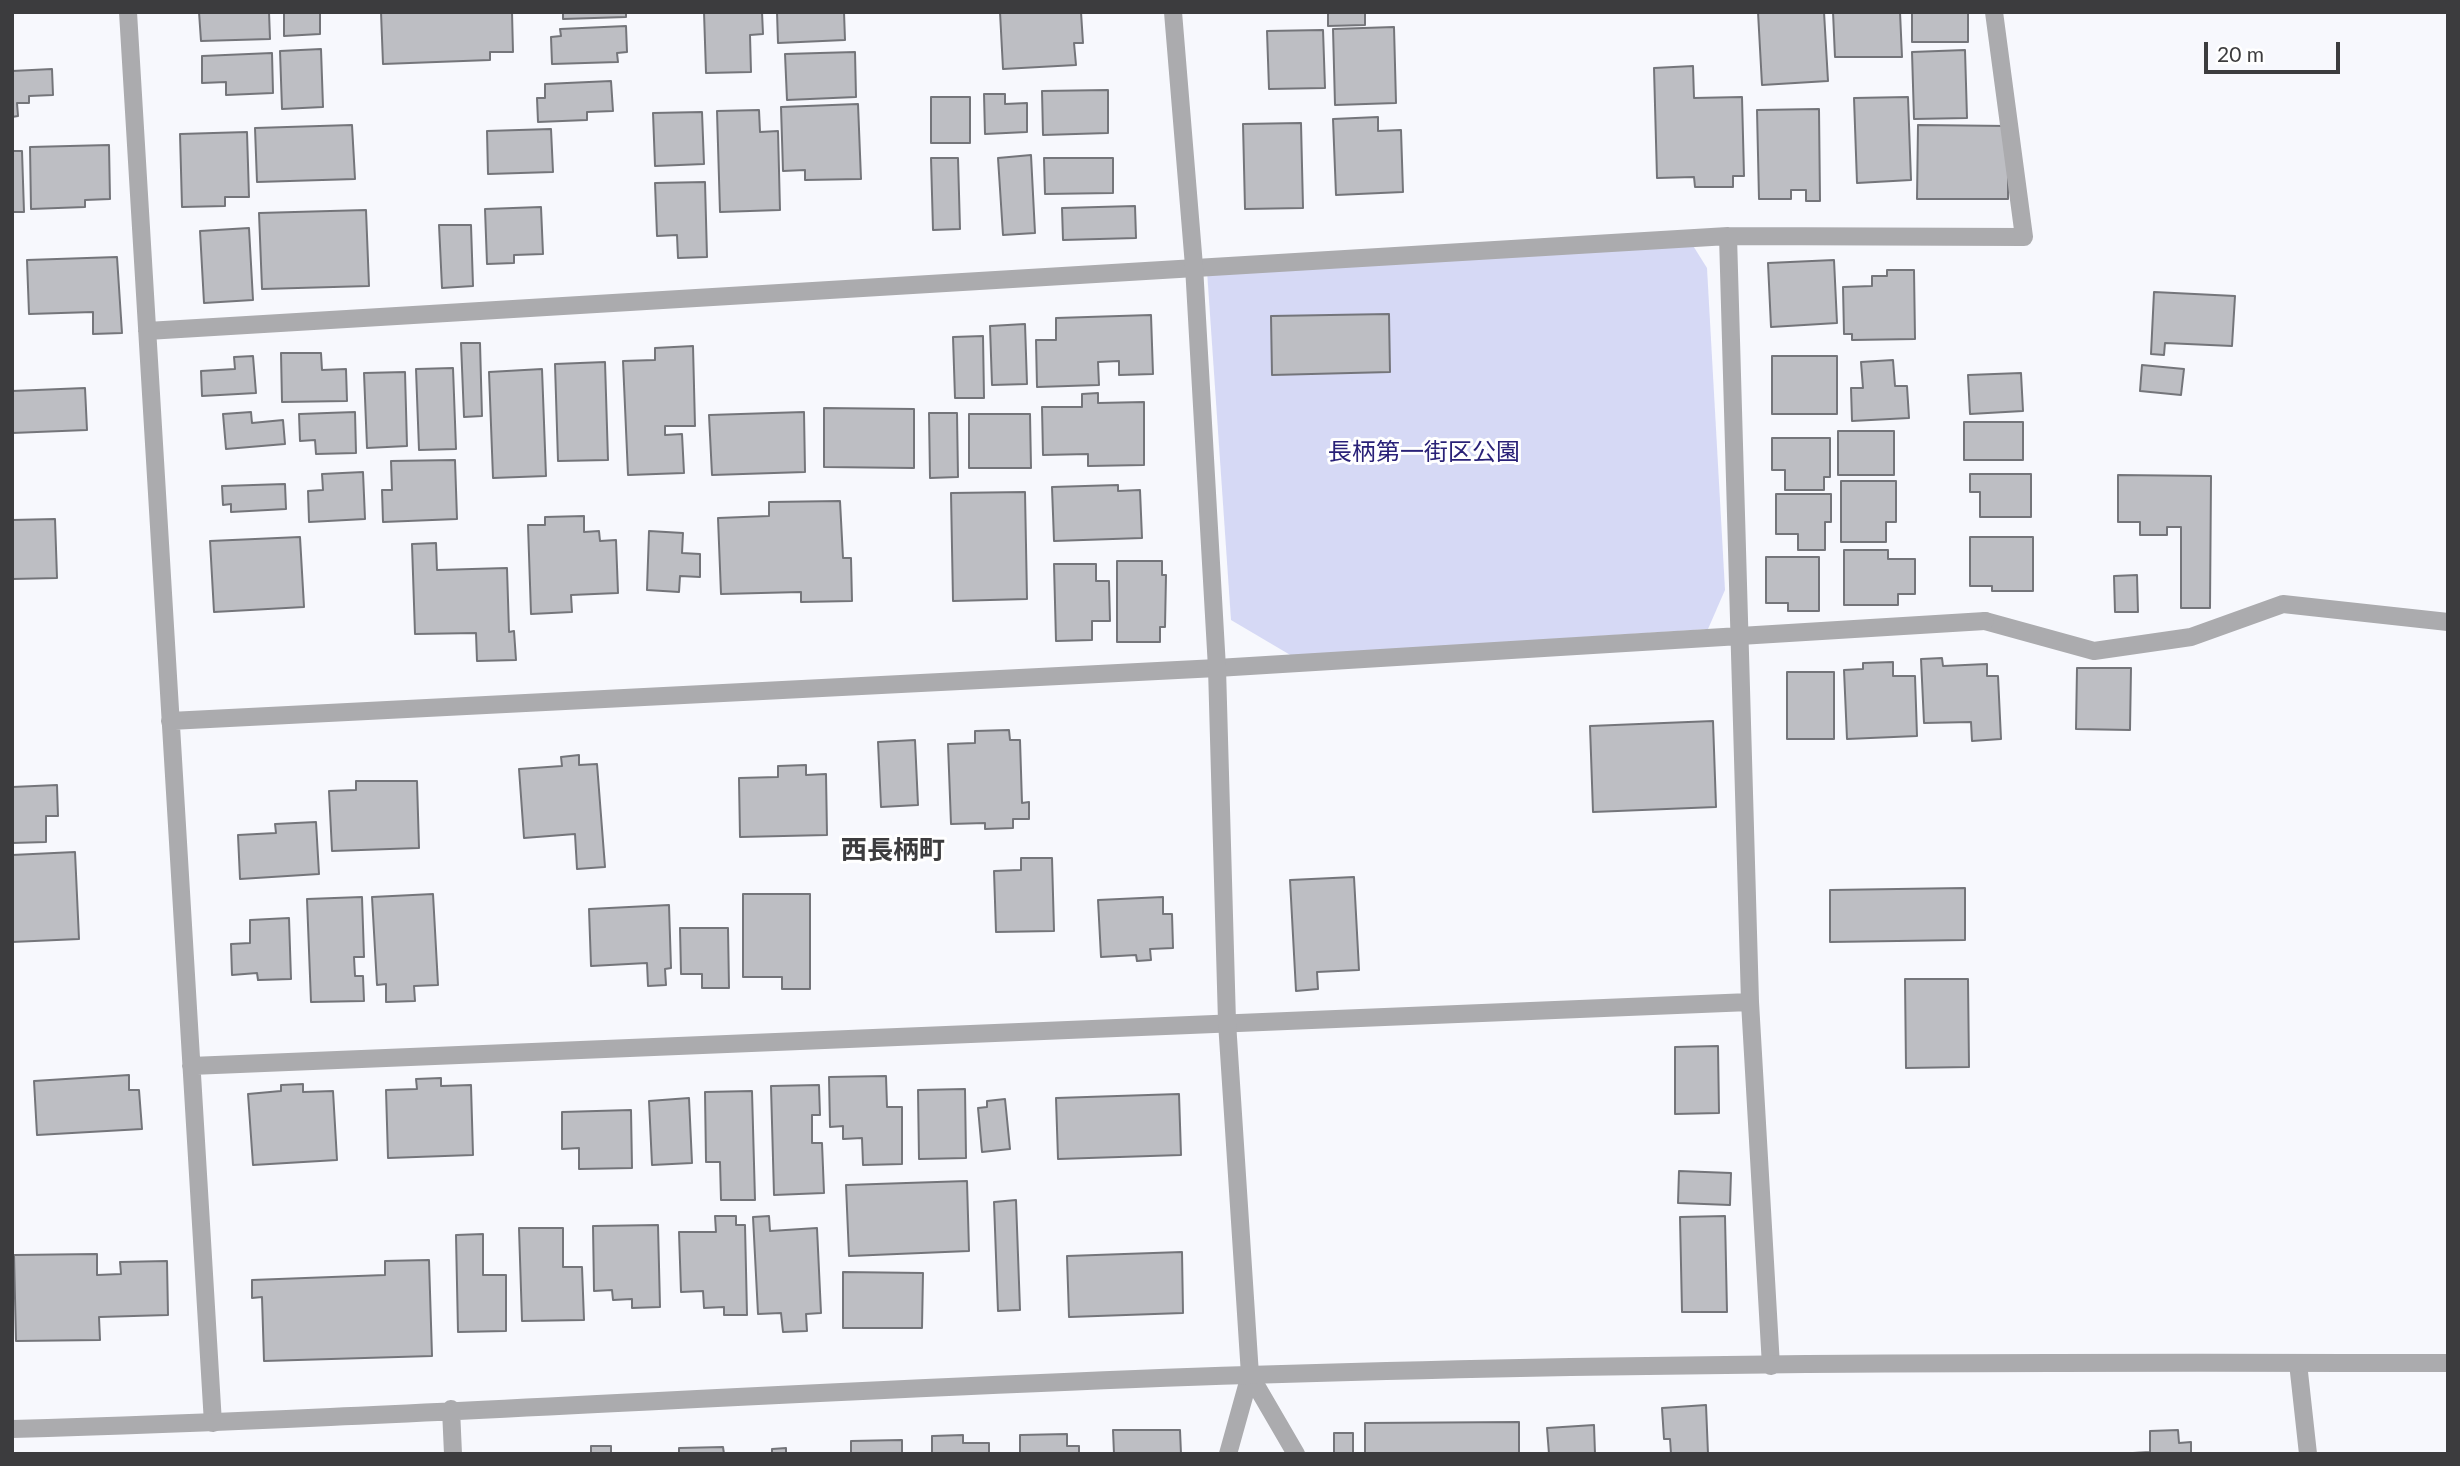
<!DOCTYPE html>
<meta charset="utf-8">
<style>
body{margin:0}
#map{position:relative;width:2460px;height:1466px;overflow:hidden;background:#f7f8fd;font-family:Lato,sans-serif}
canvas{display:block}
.frame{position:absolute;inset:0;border:14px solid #3c3c3e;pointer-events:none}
.scale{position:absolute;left:2204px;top:42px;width:136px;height:32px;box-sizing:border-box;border:4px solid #3c3c3e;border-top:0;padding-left:9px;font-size:21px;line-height:24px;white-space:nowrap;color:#3c3c3e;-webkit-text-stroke:5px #fff;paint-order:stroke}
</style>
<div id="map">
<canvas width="2460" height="1466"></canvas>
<div class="frame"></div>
<div class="scale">20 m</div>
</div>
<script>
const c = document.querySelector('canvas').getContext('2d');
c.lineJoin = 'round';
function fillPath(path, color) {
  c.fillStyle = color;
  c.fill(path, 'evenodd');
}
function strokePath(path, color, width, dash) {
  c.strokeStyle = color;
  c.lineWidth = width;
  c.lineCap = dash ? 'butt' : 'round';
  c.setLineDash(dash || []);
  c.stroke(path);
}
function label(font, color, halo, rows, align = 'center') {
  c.font = font + ' Lato,"Noto Sans JP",sans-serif';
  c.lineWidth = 6;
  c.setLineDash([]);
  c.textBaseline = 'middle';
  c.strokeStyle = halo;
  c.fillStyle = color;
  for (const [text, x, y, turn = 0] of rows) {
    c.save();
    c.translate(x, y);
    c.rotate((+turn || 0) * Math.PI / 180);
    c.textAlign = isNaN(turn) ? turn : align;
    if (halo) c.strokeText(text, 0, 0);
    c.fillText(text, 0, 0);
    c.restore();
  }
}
fillPath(new Path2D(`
 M1692,244L1707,268L1725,590L1708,629L1292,656L1231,620L1207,271Z`), '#d6d9f5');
const building = new Path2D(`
 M199,12H269L270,39L201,41Z
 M284,12H320V34L284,36Z
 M381,12H512L513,52H490V60L383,64Z
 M563,12H626V17L563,19Z
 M704,12H762L763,34L750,35L751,72L706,73Z
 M777,12H844L845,40L778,43Z
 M1000,12H1081L1083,43H1074L1076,65L1003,69Z
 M1328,12H1365V25L1328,26Z
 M1758,12H1824L1828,81L1762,85Z
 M1833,12H1900L1902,57H1835Z
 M1912,12H1968V42H1912Z
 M626,26L627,52L617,53L618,62L552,64L551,37L561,36L560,29Z
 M1394,27L1396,103L1335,105L1333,29Z
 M1323,30L1325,88L1269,89L1267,31Z
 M321,49L323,107L282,109L280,51Z
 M1965,50L1967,118L1914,119L1912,52Z
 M855,52L856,97L787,100L785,54Z
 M272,53L273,93L226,95V82L202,83V56Z
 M1693,66L1694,98L1742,97L1744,176H1733V187H1695L1694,177L1657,178L1654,68Z
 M52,69L53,95L29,96V103H17L18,116L12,117V71Z
 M611,81L613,111L587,112V120L538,122L537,98H545V84Z
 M1108,90V133L1043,135L1042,91Z
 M984,94H1005V104L1027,103V132L985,134Z
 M931,97H970V143H931Z
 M1908,97L1911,180L1857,183L1854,98Z
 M858,104L861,179L805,180V170L783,171L781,107Z
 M1819,109L1820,201H1806V190H1791V199H1759L1757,110Z
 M759,110L760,132L778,131L780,210L720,212L717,111Z
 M702,112L704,164L655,166L653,113Z
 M1378,117V131L1401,130L1403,192L1336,195L1333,119Z
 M1301,123L1303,208L1245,209L1243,124Z
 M352,125L355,179L257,182L255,128Z
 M1918,125L2008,126V199H1917Z
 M551,129L553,172L488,174L487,131Z
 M247,132L249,197H225V206L182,207L180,134Z
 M109,145L110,199L85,200V207L31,209L30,147Z
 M12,151H22L24,212H12Z
 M1031,155L1035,233L1003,235L998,158Z
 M931,158H958L960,229L933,230Z
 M1044,158H1113V193L1045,194Z
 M705,182L707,257L678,258L677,235L657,236L655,183Z
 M1135,206L1136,238L1063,240L1062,208Z
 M541,207L543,254L514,255V263L487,264L485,209Z
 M366,210L369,286L262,289L259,213Z
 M439,225H471L473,286L442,288Z
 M249,228L253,300L204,303L200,231Z
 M117,257L122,333L93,334V312L29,314L27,260Z
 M1834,260L1837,323L1771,327L1768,263Z
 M1887,270H1914L1915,339L1852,340V334H1844L1843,287L1872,286V276H1887Z
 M2154,292L2235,296L2232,346L2165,343L2164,355L2151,354Z
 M1389,314L1390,372L1272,375L1271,316Z
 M1151,315L1153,374L1119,375V361L1098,362L1099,385L1037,387L1036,340H1056V318Z
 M1025,324L1027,384L992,385L990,326Z
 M983,336L984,398H955L953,337Z
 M461,343H480L482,416L464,417Z
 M693,346L695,426H665V435L682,434L684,473L628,475L623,361L655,360V348Z
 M281,353H321L322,370L346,369L347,401L282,402Z
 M253,356L256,393L202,396L201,371L235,369L234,357Z
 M1772,356H1837V414H1772Z
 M1893,360L1895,386H1907L1909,418L1852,421L1851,388H1863L1861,362Z
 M605,362L608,460L558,461L555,364Z
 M2142,365L2184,369L2181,395L2140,391Z
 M453,368L456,449L419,450L416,369Z
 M542,369L546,476L493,478L489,372Z
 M405,372L407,446L367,448L364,373Z
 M2021,373L2023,411L1970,414L1968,375Z
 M85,388L87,430L12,433V391Z
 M1098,393V403L1144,402V465L1088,466V454L1043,455L1042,407H1082V394Z
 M824,408L914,409V468L824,467Z
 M251,412L252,423L283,420L285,444L226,449L223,414Z
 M355,412L356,453L316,454L315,440L300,441L299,414Z
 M804,412L805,472L712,475L709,415Z
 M929,413H957L958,477L930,478Z
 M969,414H1030L1031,468H969Z
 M1964,422H2023V460H1964Z
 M1838,431H1894V475H1838Z
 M1772,438H1830V477H1824V490H1785V470H1772Z
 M455,460L457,519L383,522L382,490H392L391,461Z
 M363,472L365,519L309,522L308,491L323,490L322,474Z
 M1970,474H2031V517H1980V492H1970Z
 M2118,475L2211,476L2210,608H2181V527H2167V535H2140V522H2118Z
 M1841,481H1896V522H1886V542H1841Z
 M285,484L286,509L231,512V504L223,505L222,486Z
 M1118,485V491L1140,490L1142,538L1054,541L1052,487Z
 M1025,492L1027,599L953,601L951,493Z
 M1776,494H1831V522H1825V550H1798V534H1776Z
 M840,501L843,558H851L852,601L801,602V592L721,594L718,518L769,516V502Z
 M584,516V532L599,531L600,541L616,540L618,593L571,595L572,612L531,614L528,525H545V517Z
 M55,519L57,578L12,579V520Z
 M649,531L683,533L682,553L700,554V577L680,576L679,592L647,590Z
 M300,537L304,607L214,612L210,541Z
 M1970,537H2033V591H1992V586H1970Z
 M436,543L437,570L507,568L509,632L514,631L516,660L477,661L476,633L415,634L412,544Z
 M1844,550H1888V559H1915V594H1898V605H1844Z
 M1766,557H1819V611H1788V603H1766Z
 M1117,561H1162V575H1166L1165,627H1160V642H1117Z
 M1054,564H1096V581H1109L1110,621H1092V640L1056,641Z
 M2137,575L2138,612H2115L2114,576Z
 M1942,658L1943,666L1987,664V676H1998L2001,739L1972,741L1971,722L1924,723L1921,659Z
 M1893,662V676H1915L1917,736L1847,739L1844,670L1863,669V663Z
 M2077,668H2131L2130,730L2076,729Z
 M1787,672H1834V739H1787Z
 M1713,721L1716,807L1593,812L1590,726Z
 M1009,730L1010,740H1020L1022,803L1029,802V819H1013V828L985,829V823L951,824L948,744L975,743V731Z
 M915,740L918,805L881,807L878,742Z
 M579,755V765L597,764L605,867L577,869L575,834L524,838L519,769L562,766L561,757Z
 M806,765V775L826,774L827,835L740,837L739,778L778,777V766Z
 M356,781H417L419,848L332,851L329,791L356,790Z
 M57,785L58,816H46V842L12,843V787Z
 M316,822L319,874L240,879L238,835L276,833L275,824Z
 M75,852L79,939L12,942V855Z
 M1021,858H1052L1054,931L996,932L994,871L1021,870Z
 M1354,877L1359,970L1317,972L1318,989L1296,991L1290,880Z
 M1965,888V940L1830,942V890Z
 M433,894L438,985L414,986L415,1001L386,1002V984L377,985L372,897Z
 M743,894H810V989H782V977H743Z
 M362,897L364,957H354L355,976H363L364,1001L311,1002L307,899Z
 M1163,897V914H1172L1173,948L1150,949L1151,960L1137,961L1136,955L1101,957L1098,900Z
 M669,905L671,968L665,969L666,985L648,986L647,963L591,966L589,909Z
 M289,918L291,979L258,980L257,973L232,975L231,944L250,943V920Z
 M680,928H728L729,988H702V974H681Z
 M1905,979H1968L1969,1067L1906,1068Z
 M1718,1046L1719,1113L1675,1114V1047Z
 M129,1075V1090H139L142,1129L37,1135L34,1081Z
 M886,1076L887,1107H902V1164L863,1165L862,1138L843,1139V1126L830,1127L829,1077Z
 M441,1078V1086L471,1085L473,1155L388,1158L386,1090L417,1089L416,1079Z
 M303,1084V1092L333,1091L337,1160L253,1165L248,1094L281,1091V1085Z
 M819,1085L820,1115H812V1143H822L824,1193L774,1195L771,1086Z
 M965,1089L966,1158L919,1159L918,1090Z
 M752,1091L755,1200H721L720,1162H706L705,1092Z
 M1179,1094L1181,1155L1058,1159L1056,1098Z
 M689,1098L692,1163L652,1165L649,1101Z
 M1005,1099L1010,1149L982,1152L978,1108L987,1107V1101Z
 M631,1110L632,1168L579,1169V1148L562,1149V1112Z
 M1679,1171L1731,1173L1730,1205L1678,1203Z
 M967,1181L969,1251L849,1256L846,1185Z
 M1016,1200L1020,1310L998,1311L994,1202Z
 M715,1216H736V1225H745L747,1315H724V1307L704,1308L703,1291L681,1292L679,1232H716Z
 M769,1216L770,1231L817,1228L821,1313L806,1314L807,1331L783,1332L781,1313L758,1314L753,1217Z
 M1725,1216L1727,1312H1682L1680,1217Z
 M658,1225L660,1307L632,1308V1299L613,1300L612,1290L594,1291L593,1226Z
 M519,1228H563V1267H582L584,1320L522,1321Z
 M483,1234V1275H506V1331L458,1332L456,1235Z
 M1182,1252L1183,1313L1069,1317L1067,1256Z
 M97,1254V1275L121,1274L120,1262L167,1261L168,1315L99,1317L100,1340L16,1341L14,1255Z
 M429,1260L432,1356L264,1361L262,1297L252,1298V1280L385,1275V1261Z
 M843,1272L923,1273L922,1328H843Z
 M1706,1405L1708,1454H1671L1670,1439H1664L1662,1408Z
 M1519,1422V1454H1365V1423Z
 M1594,1425L1595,1454H1549L1547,1428Z
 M1113,1430H1180L1181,1454H1114Z
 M2178,1430L2179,1443L2191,1442V1454H2116L2150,1452V1431Z
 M1334,1433H1353V1454H1334Z
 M1067,1434V1446H1079V1454H1020V1435Z
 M963,1435V1443H989V1454H932V1436Z
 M902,1440V1454H851V1441Z
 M591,1446H611V1454H591Z
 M723,1447L724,1454H679V1448Z
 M786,1448V1454H772V1449Z`);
fillPath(building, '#bdbec3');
strokePath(building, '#74757a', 2);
strokePath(new Path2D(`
 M1985,621L2094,651L2191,637L2283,604L2448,622`), '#ababae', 18);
strokePath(new Path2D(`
 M128,12L213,1423
 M1728,236L1750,1002L1771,1366
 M147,331L1728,236L2024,237L1994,12
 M170,721L1217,668L1985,621
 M191,1066L1750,1002
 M2298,1363L2308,1454
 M1250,1375L1296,1454
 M1228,1454L1250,1375`), '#ababae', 18);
strokePath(new Path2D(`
 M1173,12L1194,266L1217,668L1227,1022L1250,1375
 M451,1409L453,1454
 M12,1429C424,1417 836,1388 1248,1375C1647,1362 2048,1362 2448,1363`), '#ababae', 18);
label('24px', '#292177', '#fff', [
 ["長柄第一街区公園",1424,452]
]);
label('bold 26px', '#3c3c3e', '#fff', [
 ["西長柄町",893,851]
]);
</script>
